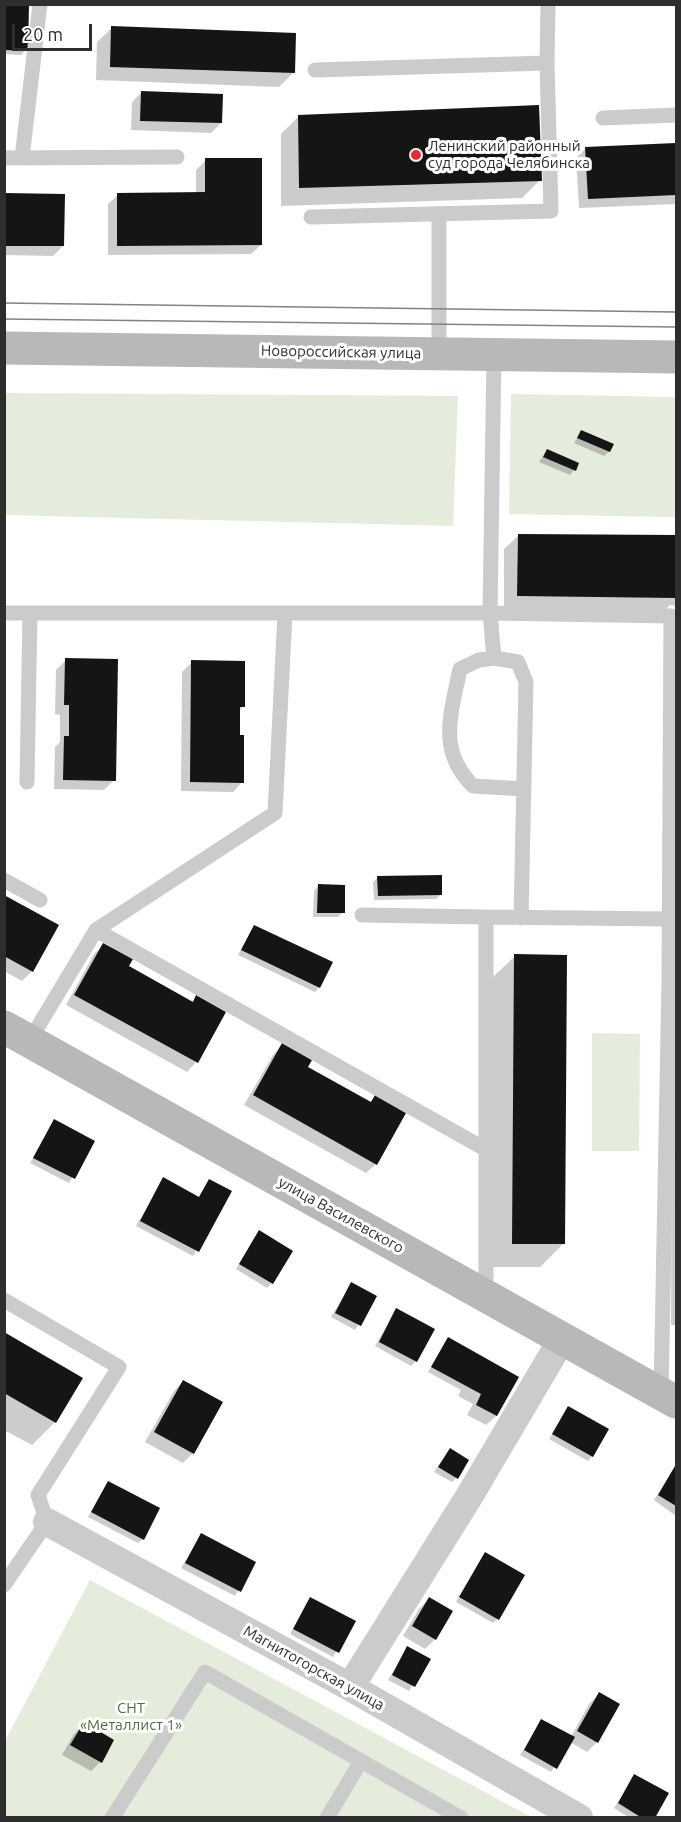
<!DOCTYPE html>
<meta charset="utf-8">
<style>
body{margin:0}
#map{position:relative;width:681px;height:1822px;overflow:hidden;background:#fff;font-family:Ubuntu,sans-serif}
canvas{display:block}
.frame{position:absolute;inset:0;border:6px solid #2e2e2e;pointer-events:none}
.scale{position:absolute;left:12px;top:24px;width:80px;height:27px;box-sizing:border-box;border:3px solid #2e2e2e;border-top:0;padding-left:8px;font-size:18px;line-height:21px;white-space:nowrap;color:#2e2e2e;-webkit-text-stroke:4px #fff;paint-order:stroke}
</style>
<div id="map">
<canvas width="681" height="1822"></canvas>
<div class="frame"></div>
<div class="scale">20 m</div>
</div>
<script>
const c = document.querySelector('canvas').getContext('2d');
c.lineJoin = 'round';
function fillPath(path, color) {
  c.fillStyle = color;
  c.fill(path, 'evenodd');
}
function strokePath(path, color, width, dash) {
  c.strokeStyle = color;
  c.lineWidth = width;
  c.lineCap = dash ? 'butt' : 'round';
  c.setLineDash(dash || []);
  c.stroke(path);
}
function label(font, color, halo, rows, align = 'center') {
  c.font = font + ' Ubuntu,sans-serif';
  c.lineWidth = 6;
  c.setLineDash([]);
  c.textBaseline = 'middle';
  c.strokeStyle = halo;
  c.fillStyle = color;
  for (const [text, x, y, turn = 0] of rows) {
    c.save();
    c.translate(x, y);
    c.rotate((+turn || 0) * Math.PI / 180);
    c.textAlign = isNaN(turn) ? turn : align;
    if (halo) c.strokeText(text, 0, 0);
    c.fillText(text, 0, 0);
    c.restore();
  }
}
fillPath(new Path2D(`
 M5,393L458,396L453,526L5,515Z
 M511,394L676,397V517L509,514Z
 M592,1033L640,1034L639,1151H592Z
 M90,1580L531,1817L5,1818V1741Z`), '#e4ecdb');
fillPath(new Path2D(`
 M4,4L26,50L21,55L4,54Z
 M112,28L293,73L279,87L96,80L97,42Z
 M142,92L221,123L211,133L131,130L132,102Z
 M299,116L540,180L522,198L281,206V134Z
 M676,144V204L579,208L576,158L586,148Z
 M206,160L261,245L251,254L108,255V204L118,195L196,194V170Z
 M4,194L63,246L53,256L4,255Z
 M582,431L612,444L609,452L604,456L574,443Z
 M547,451L577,463L574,470L570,475L539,462Z
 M519,535L676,537V606L670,605L664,611L504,610V549Z
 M66,660L114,780L104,790L54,789L55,747L60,742V715L55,714L56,670Z
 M192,662L243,706L239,711V736L242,782L233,792L181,791L182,672Z
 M378,877L441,894L436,899L374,900L373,882Z
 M318,886L343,912L338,917H313L314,891Z
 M4,897L32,971L22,981L4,971Z
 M254,926L319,987L315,992L238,955Z
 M103,945L127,967L191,1002L197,997L224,1013L196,1062L187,1072L66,1005L94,954Z
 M515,956L563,1244L540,1267H489L491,979Z
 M676,1034V1325H671L672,1038Z
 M282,1045L306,1067L369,1103L375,1097L376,1164L366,1173L244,1105L273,1055Z
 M54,1121L93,1142L69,1183L30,1163Z
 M164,1179L198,1198L209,1181L230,1192L193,1256L136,1226Z
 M259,1232L272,1283L267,1288L236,1269Z
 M351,1284L375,1297L355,1330L331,1317Z
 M396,1310L416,1361L411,1366L375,1346Z
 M4,1334L55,1422L32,1445L4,1430Z
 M448,1339L517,1377L496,1416L486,1425L467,1415L473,1404L458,1396L461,1390L428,1372Z
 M183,1381L193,1453L183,1463L145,1442L174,1391Z
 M568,1408L592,1456L588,1461L549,1439Z
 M450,1450L456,1478L452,1482L434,1472Z
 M675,1467L676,1468V1516L654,1500Z
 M108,1483L143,1539L138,1543L88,1517Z
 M201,1535L254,1563L235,1596L181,1568Z
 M486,1554L497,1619L493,1623L456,1602Z
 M311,1599L354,1621L333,1657L290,1634Z
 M429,1599L451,1612L435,1639L425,1649L403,1636L419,1609Z
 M408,1648L429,1659L409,1691L388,1680Z
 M599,1694L597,1742L587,1752L570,1742L551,1772L520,1755L542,1720L571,1737L589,1704Z
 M84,1724L100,1762L91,1771L62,1755L74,1734Z
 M635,1776L653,1818H630L614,1808Z`), '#0003');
fillPath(new Path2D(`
 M4,4H29L28,51L4,50Z
 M111,26L296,33L295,73L110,67Z
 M141,91L223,94L222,123L140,121Z
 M539,105L542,181L299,188L298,115Z
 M676,143V195L588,199L585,147Z
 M205,158H262V245L117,246V193L205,192Z
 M4,193L65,194L64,246H4Z
 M581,430L614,444L610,452L577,438Z
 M547,449L579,463L576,471L543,457Z
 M518,534L676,535V598L517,596Z
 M65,658L118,659L116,781L63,780L64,736H69V705H64Z
 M191,660L245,661V707H240V735H244V783L190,782Z
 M442,875V895L378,896L377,876Z
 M318,884L345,885V913H317Z
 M4,895L59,925L33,972L4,956Z
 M254,925L333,962L320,988L241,950Z
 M103,943L133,959L129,966L193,1002L196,995L226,1012L198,1063L74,995Z
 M514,954L567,955L565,1244H512Z
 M282,1043L312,1060L308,1067L371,1102L375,1095L406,1113L377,1165L253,1095Z
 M54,1119L95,1141L75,1179L33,1158Z
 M163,1177L199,1197L209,1179L232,1191L199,1252L140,1221Z
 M259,1230L293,1251L273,1284L239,1264Z
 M351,1282L377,1296L361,1326L335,1313Z
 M396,1308L435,1329L417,1362L379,1342Z
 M4,1332L83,1378L56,1423L4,1393Z
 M448,1337L519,1377L497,1416L476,1405L481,1394L431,1367Z
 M183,1380L223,1402L194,1454L154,1432Z
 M568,1406L609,1429L593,1457L552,1434Z
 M450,1448L469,1460L458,1479L438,1467Z
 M675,1466L676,1467V1506L658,1495Z
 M108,1481L160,1508L144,1540L91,1512Z
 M201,1533L256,1562L241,1592L185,1563Z
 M485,1552L525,1575L499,1620L459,1597Z
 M310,1597L356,1621L339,1653L293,1629Z
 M429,1597L453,1611L436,1640L412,1626Z
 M407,1646L431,1659L415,1687L392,1675Z
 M599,1692L620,1704L598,1743L577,1731Z
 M541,1719L575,1737L557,1769L524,1750Z
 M84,1722L114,1740L102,1763L70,1745Z
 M634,1774L669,1793L655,1818H642L618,1803Z`), '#151515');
strokePath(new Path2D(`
 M547,63L548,4
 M603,118L676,115
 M4,158L177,157
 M22,158L40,4
 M439,215V353
 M311,217L551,211L547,63L315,70
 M494,354L490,613L494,658L518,662L526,682L521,918
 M4,613H490L671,616L669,982L661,1394
 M494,658L479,660L460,669C451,714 437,750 473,786L524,789
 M27,782L30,614
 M4,880L40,900
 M362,915L486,917
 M96,930L485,1149
 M30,1040L96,930L275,813L285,613
 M486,1296V917L668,919
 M4,1300L119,1367L38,1495L47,1522L4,1585
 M112,1818L205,1672L461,1818
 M327,1818L361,1761`), '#cbcbcb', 15);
strokePath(new Path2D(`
 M47,1522L350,1687L579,1818
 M350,1687L470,1495L562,1339`), '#cbcbcb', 28);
strokePath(new Path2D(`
 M4,348L676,357
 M4,1027L676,1402`), '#b8b8b8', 33);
strokePath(new Path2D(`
 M4,303L676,312
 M4,319L676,327`), '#838383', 1.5);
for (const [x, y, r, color] of [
 [416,155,6,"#ee282c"]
]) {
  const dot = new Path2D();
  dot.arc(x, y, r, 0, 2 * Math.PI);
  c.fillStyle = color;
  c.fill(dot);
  strokePath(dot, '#fff', 2);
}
label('15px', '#2e2e2e', '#fff', [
 ["Ленинский районный",428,146],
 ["суд города Челябинска",428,163]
], 'left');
label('15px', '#2e2e2e', '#fff', [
 ["Новороссийская улица",341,352,1],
 ["улица Василевского",341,1215,29],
 ["Магнитогорская улица",314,1668,29]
]);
label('15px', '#4f6c39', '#fff', [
 ["СНТ",131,1708],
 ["«Металлист 1»",131,1725]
]);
</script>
